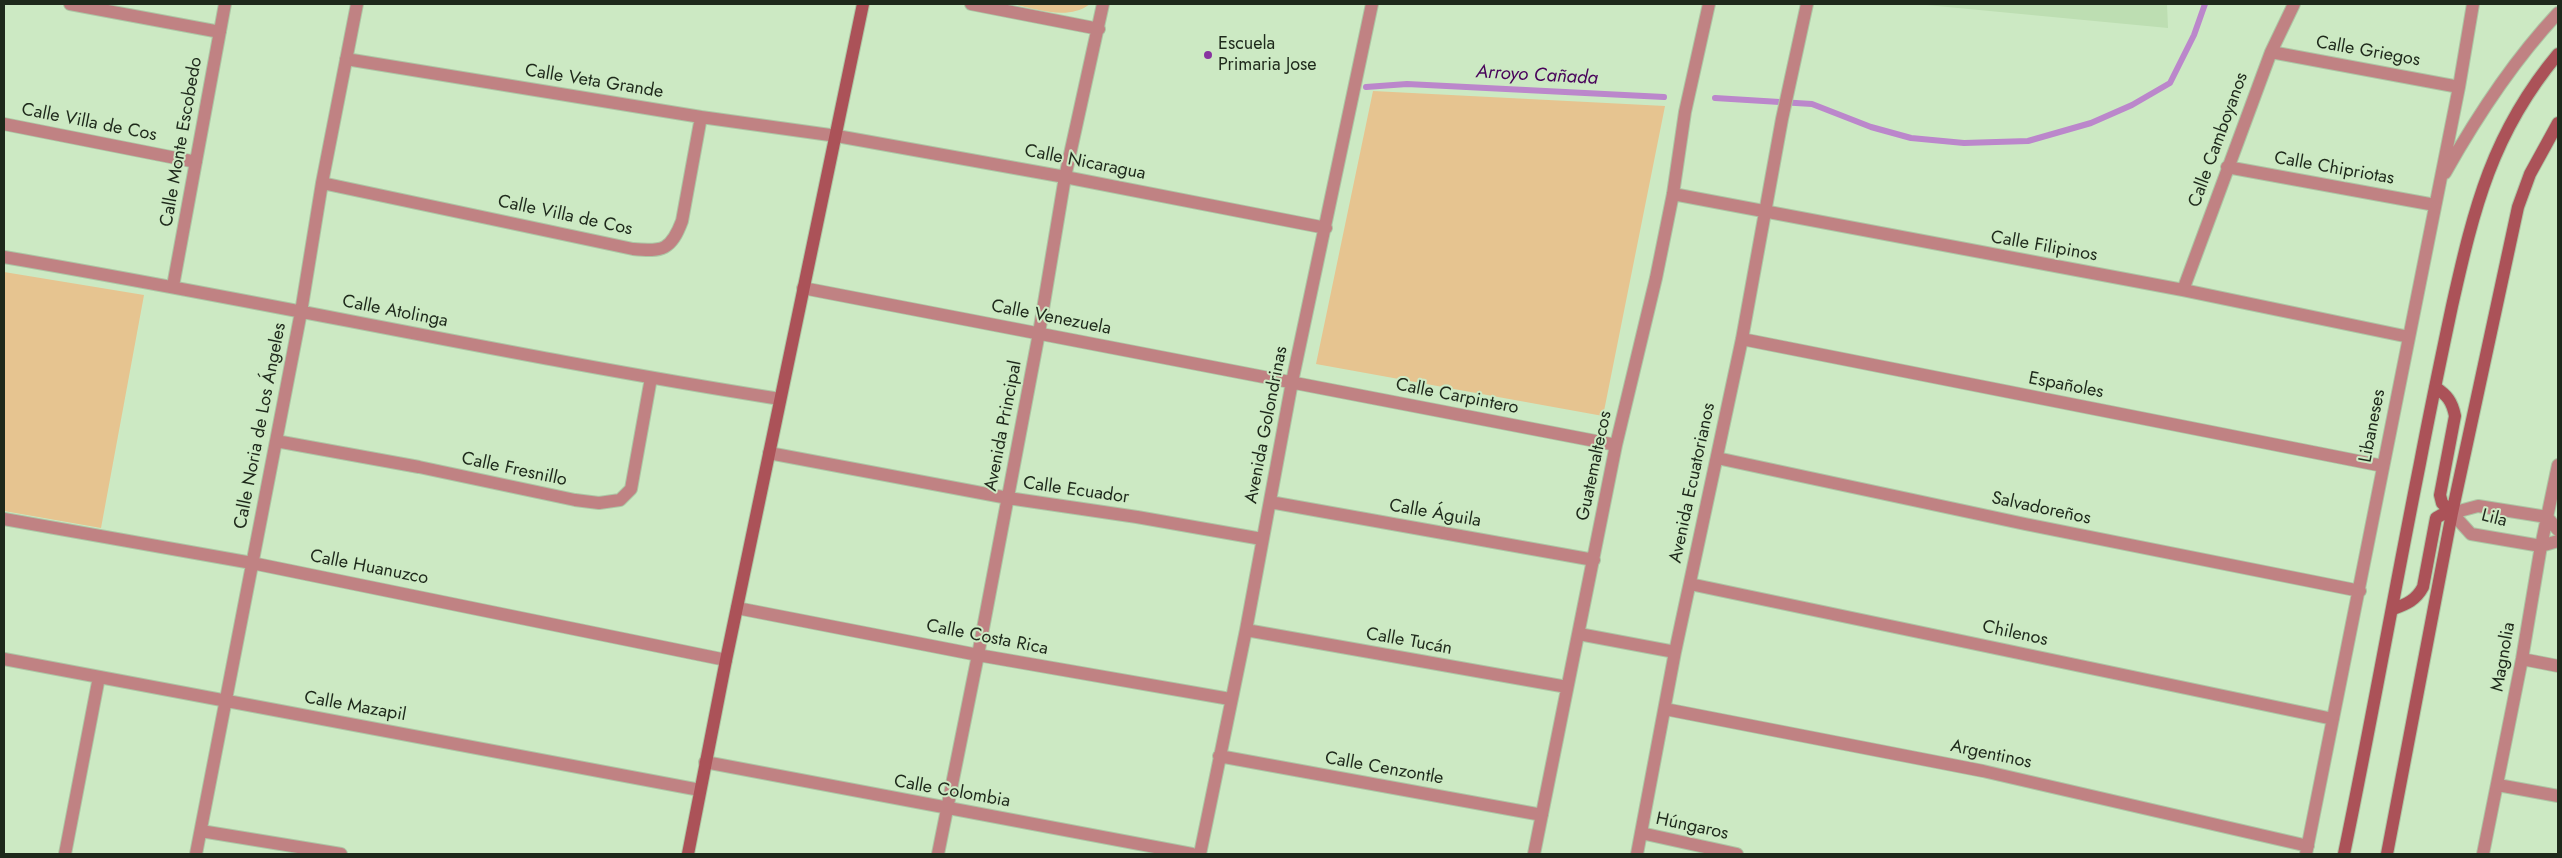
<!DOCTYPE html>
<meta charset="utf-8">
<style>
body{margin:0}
#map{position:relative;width:2562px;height:858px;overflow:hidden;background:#cce9c3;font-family:Jost,sans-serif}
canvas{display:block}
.frame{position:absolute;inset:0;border:5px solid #1e291b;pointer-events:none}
</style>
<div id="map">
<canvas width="2562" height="858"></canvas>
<div class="frame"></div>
</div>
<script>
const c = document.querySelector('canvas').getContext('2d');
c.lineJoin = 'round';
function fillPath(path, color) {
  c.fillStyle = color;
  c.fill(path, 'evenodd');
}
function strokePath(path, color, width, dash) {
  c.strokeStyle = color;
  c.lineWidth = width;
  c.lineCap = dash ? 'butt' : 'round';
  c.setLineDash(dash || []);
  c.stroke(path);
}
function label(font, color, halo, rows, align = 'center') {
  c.font = font + ' Jost,sans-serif';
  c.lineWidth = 4;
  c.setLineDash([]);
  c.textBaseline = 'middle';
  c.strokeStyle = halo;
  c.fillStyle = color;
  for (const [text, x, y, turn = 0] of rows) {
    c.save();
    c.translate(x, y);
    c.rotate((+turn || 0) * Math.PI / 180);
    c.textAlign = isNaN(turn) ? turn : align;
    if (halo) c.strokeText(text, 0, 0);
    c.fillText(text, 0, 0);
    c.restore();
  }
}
fillPath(new Path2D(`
 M1916,4H2167L2168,28Z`), '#bddeb2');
fillPath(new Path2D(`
 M1012,4H1090C1068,21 1037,9 1012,4Z
 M1373,91L1665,106L1603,416L1316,364Z
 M4,272L144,295L101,528L4,511Z`), '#e6c490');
strokePath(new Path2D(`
 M1366,87L1407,84L1664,97
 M1715,98L1812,104L1871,127L1911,138L1964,143L2028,141L2091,123L2132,105L2170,83L2194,35L2205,4`), '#bb87cb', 6);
const minor = new Path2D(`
 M70,4L220,32
 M971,4L1099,29
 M2271,52L2459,87
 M346,59L701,117L837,136L1065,177L1326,228
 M4,124L196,162
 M2227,167L2435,205
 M2445,173C2477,116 2513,61 2558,13
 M322,183L633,249C663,252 671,250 682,221L701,117
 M1673,194L2183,290L2409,337
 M4,257C263,301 520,358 780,399
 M173,286L225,4
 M803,288L1616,445
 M2183,290L2271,52L2294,4
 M1742,339L2383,466
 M276,441L419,467L575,500L599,503L620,500L631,489L651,378
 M769,453L1008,498L1137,517L1262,539
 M1717,458L2025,524L2360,591
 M1270,502L1594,560
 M4,519L252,563L726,660
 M2558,530L2547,517L2478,506L2452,513L2471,534L2541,546L2558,541
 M1690,584L2333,719
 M737,608L978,655L1230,699
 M1246,630L1567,687
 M1579,634L1675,652
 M4,659L700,790
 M2522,659L2558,666
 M1665,709L1983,771L2308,846
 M1219,756L1542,815
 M705,762L1192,854
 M2498,785L2558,796
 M201,831L341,854
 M1641,833L1737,854
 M65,854L99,677
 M196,854L301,312L322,183L357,4
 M938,854L978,655L1039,333L1065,177L1103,4
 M1200,854L1246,630L1292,382L1372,4
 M1534,854L1616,445L1656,278L1673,194L1685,112L1709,4
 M1637,854L1675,652L1742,339L1782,119L1807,4
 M2306,854L2459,87L2473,4
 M2483,854L2522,659L2541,546L2558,465`);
const secondary = new Path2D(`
 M2435,387C2447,395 2452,401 2455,416L2440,495L2442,503L2452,513
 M2393,609C2407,604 2416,600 2423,587L2436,518L2443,514L2452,513
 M688,854L726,660L863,4
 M2344,854C2371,724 2394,593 2420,463C2430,410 2441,358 2452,306C2474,208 2492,133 2558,54
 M2387,854L2452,513L2518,207L2530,174L2558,123`);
strokePath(minor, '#adc6a5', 14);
strokePath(secondary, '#adc6a5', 14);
strokePath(minor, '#c08283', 12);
strokePath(secondary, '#ab5258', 12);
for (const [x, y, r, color] of [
 [1208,55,5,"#8833a0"]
]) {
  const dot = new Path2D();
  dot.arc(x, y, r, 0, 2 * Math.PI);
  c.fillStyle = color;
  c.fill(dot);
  strokePath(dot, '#cce9c3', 2);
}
label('18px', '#1e291b', '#cce9c3', [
 ["Escuela",1218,45],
 ["Primaria Jose",1218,66]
], 'left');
label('18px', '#1e291b', '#cce9c3', [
 ["Calle Griegos",2368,52,10],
 ["Calle Veta Grande",594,82,9],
 ["Calle Villa de Cos",89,123,11],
 ["Calle Camboyanos",2219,140,-70],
 ["Calle Monte Escobedo",182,142,-80],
 ["Calle Nicaragua",1085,163,11],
 ["Calle Chipriotas",2334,169,10],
 ["Calle Villa de Cos",565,216,12],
 ["Calle Filipinos",2044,247,10],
 ["Calle Atolinga",395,312,11],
 ["Calle Venezuela",1051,318,11],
 ["Españoles",2066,386,11],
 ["Calle Carpintero",1457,397,11],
 ["Avenida Golondrinas",1267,425,-79],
 ["Calle Noria de Los Ángeles",261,426,-79],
 ["Avenida Principal",1004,426,-79],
 ["Libaneses",2373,426,-79],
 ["Guatemaltecos",1595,466,-78],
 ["Calle Fresnillo",514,470,12],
 ["Avenida Ecuatorianos",1693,483,-78],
 ["Calle Ecuador",1076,491,8],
 ["Salvadoreños",2041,509,12],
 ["Calle Águila",1435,514,10],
 ["Lila",2494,519,14],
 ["Calle Huanuzco",369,568,11],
 ["Chilenos",2015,634,12],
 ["Calle Costa Rica",987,638,11],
 ["Calle Tucán",1409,642,10],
 ["Magnolia",2504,657,-80],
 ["Calle Mazapil",355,707,10],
 ["Argentinos",1991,755,12],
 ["Calle Cenzontle",1384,769,10],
 ["Calle Colombia",952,792,10],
 ["Húngaros",1692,827,12]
]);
label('italic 19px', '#48025a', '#cce9c3', [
 ["Arroyo Cañada",1537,76,3]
]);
</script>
